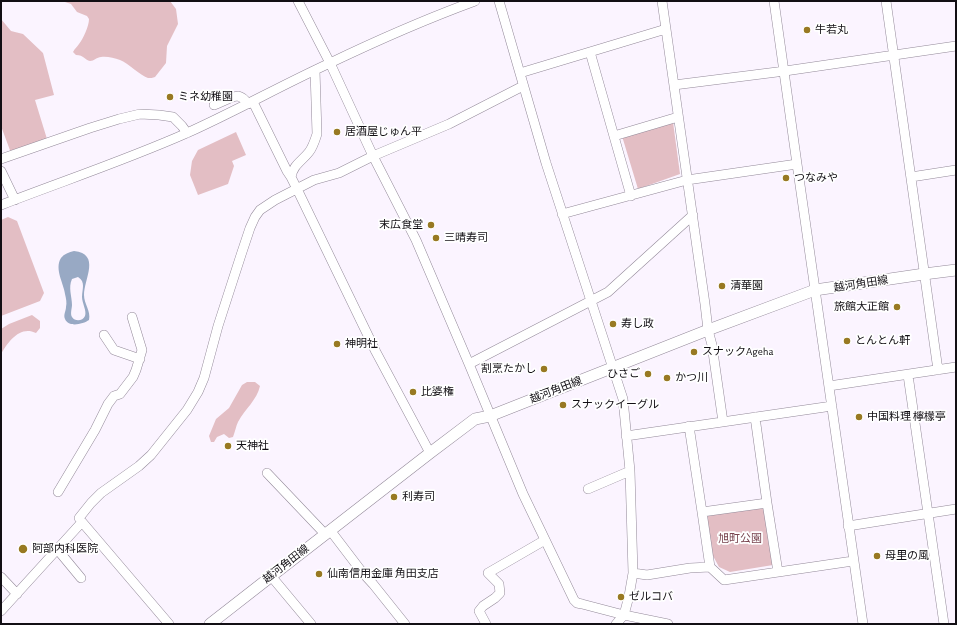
<!DOCTYPE html>
<meta charset="utf-8">
<style>
body{margin:0}
#map{position:relative;width:957px;height:625px;overflow:hidden;background:#fbf4ff;font-family:"Alegreya Sans",sans-serif}
canvas{display:block}
.frame{position:absolute;inset:0;border:2px solid #120f14;pointer-events:none}
</style>
<div id="map">
<canvas width="957" height="625"></canvas>
<div class="frame"></div>
</div>
<script>
const c = document.querySelector('canvas').getContext('2d');
c.lineJoin = 'round';
function fillPath(path, color) {
  c.fillStyle = color;
  c.fill(path, 'evenodd');
}
function strokePath(path, color, width, dash) {
  c.strokeStyle = color;
  c.lineWidth = width;
  c.lineCap = dash ? 'butt' : 'round';
  c.setLineDash(dash || []);
  c.stroke(path);
}
function label(font, color, halo, rows, align = 'center') {
  c.font = font + ' "Alegreya Sans","Noto Sans JP",sans-serif';
  c.lineWidth = 3.5;
  c.setLineDash([]);
  c.textBaseline = 'middle';
  c.strokeStyle = halo;
  c.fillStyle = color;
  for (const [text, x, y, turn = 0] of rows) {
    c.save();
    c.translate(x, y);
    c.rotate((+turn || 0) * Math.PI / 180);
    c.textAlign = isNaN(turn) ? turn : align;
    if (halo) c.strokeText(text, 0, 0);
    c.fillText(text, 0, 0);
    c.restore();
  }
}
fillPath(new Path2D(`
 M62,1H170L176,9L178,24L167,46L166,63L155,77C153,78 150,78 148,78C141,76 128,63 120,60C114,58 107,56 101,57C97,57 94,61 90,61C85,60 84,55 76,55L73,52C75,48 77,47 79,44C83,39 89,26 89,19L87,16L77,12L71,4Z
 M1,19L11,31L23,34L43,53L54,95L35,100L47,139L11,153L1,126Z
 M673,122L680,174L638,189L622,136Z
 M236,132L246,155L232,161L234,166L228,184L198,195L190,175L192,161L198,150Z
 M8,217L17,221L44,293L40,301L1,316V220Z
 M32,315L40,321V328L36,333C20,325 8,342 1,354V329L9,324Z
 M247,382H255L260,386C257,400 245,409 238,422C236,426 235,432 233,437L229,438L224,434L217,437L214,442H211L209,436L216,419L229,408L242,385Z
 M765,506L773,565L730,572L719,567L712,554L706,514Z`), '#e3bec4');
fillPath(new Path2D(`
 M74,251C101,254 84,279 84,295C84,304 91,311 89,320C83,324 69,328 65,319C63,315 66,311 66,307C67,303 66,298 65,294C64,284 54,269 61,258C64,254 69,252 74,251ZM78,277C86,282 82,289 82,297C82,303 87,311 85,316C83,321 75,322 72,317C70,314 72,308 72,305C72,296 68,288 72,279Z`), '#98a9c4');
const minor = new Path2D(`
 M298,1L330,63L373,156L416,240L469,364L523,494L574,600L577,603L582,604L624,615L668,624
 M499,1L546,163L623,399L630,471L633,573L647,575L690,568L710,567L724,580L853,561
 M662,1L705,304L708,330L712,345L723,422
 M774,1L797,164L863,624
 M886,1L938,370
 M590,52L631,196
 M520,73L666,29
 M674,85L785,71L956,46
 M253,102L287,171L291,177L297,189L376,352L430,453
 M214,105C220,103 232,96 238,96C243,97 246,101 248,104
 M614,136L678,117
 M1,159L90,128L119,119L140,114L159,115L173,117L182,126L187,133
 M1,171L15,200
 M291,177C293,165 302,161 309,152C313,147 315,140 317,134L315,70
 M911,177L956,170
 M1,205C63,181 126,160 187,133C236,111 282,85 330,63C378,40 426,19 475,1
 M562,214L687,180L797,164
 M104,335L114,350L140,359
 M469,364L608,292L693,215
 M908,375L944,624
 M829,386L956,367
 M755,417L767,503L778,572
 M689,426L702,512L710,567
 M626,436L832,406
 M267,473L325,534
 M588,489L630,471
 M58,492L95,430L108,404L114,396L120,394L133,377L136,370L142,350L132,317
 M702,512L767,503
 M79,518L91,503L101,493L139,466L151,455L187,410L198,392L204,378L218,326L241,255L250,228L255,217L260,210L275,200L314,180L339,173L373,156L449,124L523,86
 M848,526L956,509
 M330,530L362,572L373,584L405,624
 M57,549L81,578
 M271,576L311,624
 M1,577L17,594
 M1,611L82,522L169,624
 M486,624L479,611L483,606L495,598L500,593L499,584L488,573L545,540
 M616,624L624,615L629,596L633,573`);
const major = new Path2D(`
 M210,624L260,585L430,453L475,419L490,416L708,330L815,290L924,274L956,270`);
strokePath(minor, '#938999', 10);
strokePath(major, '#938999', 12);
strokePath(minor, '#fff', 9);
strokePath(major, '#fff', 11);
for (const [x, y, r, color] of [
 [807,30,4,"#987922"],
 [170,97,4,"#987922"],
 [337,132,4,"#987922"],
 [786,178,4,"#987922"],
 [431,225,4,"#987922"],
 [436,238,4,"#987922"],
 [722,286,4,"#987922"],
 [897,307,4,"#987922"],
 [613,324,4,"#987922"],
 [847,341,4,"#987922"],
 [337,344,4,"#987922"],
 [694,352,4,"#987922"],
 [544,369,4,"#987922"],
 [648,374,4,"#987922"],
 [667,378,4,"#987922"],
 [413,392,4,"#987922"],
 [563,405,4,"#987922"],
 [859,417,4,"#987922"],
 [228,446,4,"#987922"],
 [394,497,4,"#987922"],
 [23,549,5,"#987922"],
 [877,556,4,"#987922"],
 [319,574,4,"#987922"],
 [621,597,4,"#987922"]
]) {
  const dot = new Path2D();
  dot.arc(x, y, r, 0, 2 * Math.PI);
  c.fillStyle = color;
  c.fill(dot);
  strokePath(dot, '#fff', 1.5);
}
label('11px', '#120f14', '#fff', [
 ["牛若丸",815,30],
 ["ミネ幼稚園",178,97],
 ["居酒屋じゅん平",345,132],
 ["つなみや",794,178],
 ["末広食堂",423,225,"right"],
 ["三晴寿司",444,238],
 ["清華園",730,286],
 ["旅館大正館",889,307,"right"],
 ["寿し政",621,324],
 ["とんとん軒",855,341],
 ["神明社",345,344],
 ["スナックAgeha",702,352],
 ["割烹たかし",536,369,"right"],
 ["ひさご",640,374,"right"],
 ["かつ川",675,378],
 ["比婆権",421,392],
 ["スナックイーグル",571,405],
 ["中国料理 檸檬亭",867,417],
 ["天神社",236,446],
 ["利寿司",402,497],
 ["阿部内科医院",32,549],
 ["母里の風",885,556],
 ["仙南信用金庫 角田支店",327,574],
 ["ゼルコバ",629,597]
], 'left');
label('11px', '#120f14', '#fff', [
 ["越河角田線",861,284,-9],
 ["越河角田線",556,390,-21],
 ["越河角田線",286,564,-38]
]);
label('11px', '#78444f', '#fff', [
 ["旭町公園",740,539]
]);
</script>
